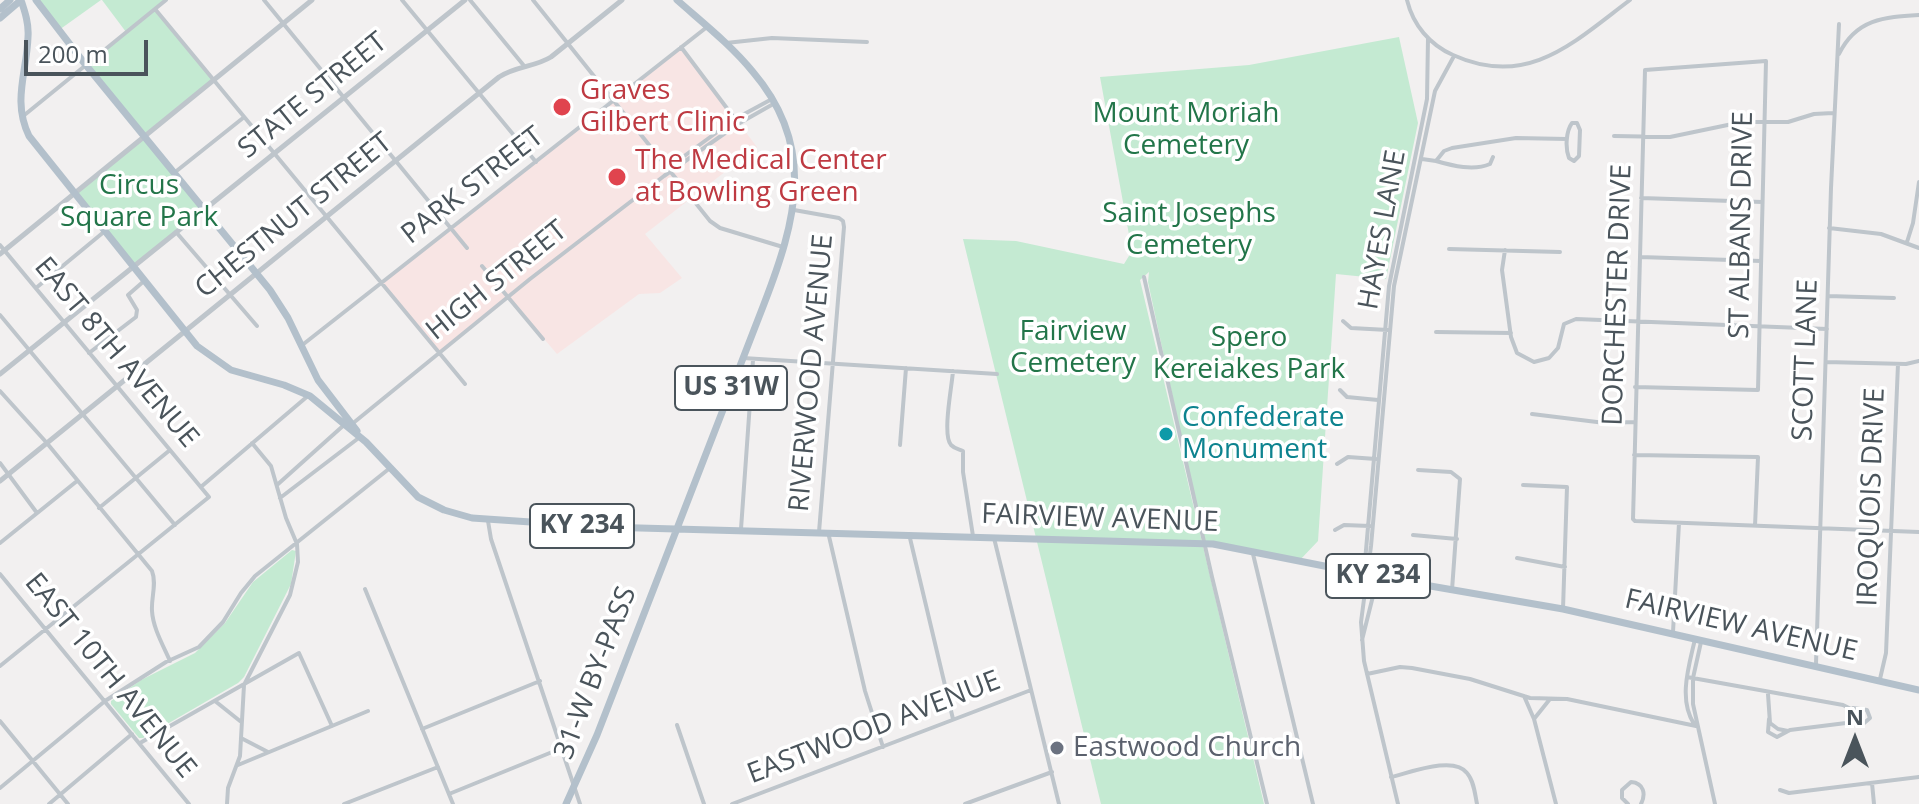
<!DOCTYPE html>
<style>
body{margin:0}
#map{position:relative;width:1919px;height:804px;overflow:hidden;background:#f2f0f0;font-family:"Open Sans",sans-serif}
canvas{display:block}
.north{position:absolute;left:1815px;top:700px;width:80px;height:80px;-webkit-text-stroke:6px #fff;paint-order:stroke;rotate:0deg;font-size:22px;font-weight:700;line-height:32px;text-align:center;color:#4a545b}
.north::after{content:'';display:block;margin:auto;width:28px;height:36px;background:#4a545b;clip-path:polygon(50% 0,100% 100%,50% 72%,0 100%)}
.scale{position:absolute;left:24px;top:40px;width:124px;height:36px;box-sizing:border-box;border:4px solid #4a545b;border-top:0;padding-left:10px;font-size:24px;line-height:28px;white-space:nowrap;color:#4a545b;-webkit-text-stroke:6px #fff;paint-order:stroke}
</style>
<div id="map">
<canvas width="1919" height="804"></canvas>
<div class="north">N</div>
<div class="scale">200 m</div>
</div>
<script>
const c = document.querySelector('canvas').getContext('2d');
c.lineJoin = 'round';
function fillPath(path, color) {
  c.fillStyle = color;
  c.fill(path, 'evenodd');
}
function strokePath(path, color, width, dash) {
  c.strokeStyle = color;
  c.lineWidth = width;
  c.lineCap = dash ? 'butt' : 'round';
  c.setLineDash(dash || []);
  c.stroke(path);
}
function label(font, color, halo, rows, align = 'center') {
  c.font = font + ' "Open Sans",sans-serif';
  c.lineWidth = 7;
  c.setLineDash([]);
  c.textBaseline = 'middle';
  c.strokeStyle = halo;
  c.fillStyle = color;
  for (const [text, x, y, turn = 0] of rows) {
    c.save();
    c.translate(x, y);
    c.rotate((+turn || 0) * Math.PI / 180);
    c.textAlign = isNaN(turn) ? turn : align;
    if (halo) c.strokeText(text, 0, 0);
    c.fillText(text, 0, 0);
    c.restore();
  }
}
fillPath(new Path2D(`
 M681,47L757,147L645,234L682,278L660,293L639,294L557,354L508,297L439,353L380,284Z`), '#f8e5e4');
fillPath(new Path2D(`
 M36,0H101L59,30Z
 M102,0H166L156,8L213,81L144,137L204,209L133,266L74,194L144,136L85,64L126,32Z
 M1399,37L1418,123L1386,279L1336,274L1318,541L1299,561L1204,543L1148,282L1149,272L1140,280L1264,804H1101L963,239L1016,241L1124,264L1132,251L1100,77L1249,65Z
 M292,550L296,551L291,584L244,677L238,683L143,738H139L111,704V701L141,680L195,653L225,623L253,582Z`), '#c4ead2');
strokePath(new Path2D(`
 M264,0L467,248
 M402,0L536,162
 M470,0L525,67
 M533,0L710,221L720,228L783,247
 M1407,0C1413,25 1430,45 1453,55C1528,89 1574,42 1630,0
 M155,9L465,384
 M726,43L772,38L867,42
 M681,47L735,119
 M1839,54C1856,19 1884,17 1919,15
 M22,117L166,0
 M1572,123H1577L1580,130L1579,156L1574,161L1569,158C1565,148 1566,131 1572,123Z
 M1614,136L1670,137L1742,122H1788L1814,114L1833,113
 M1422,159L1436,161L1444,151L1452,148L1516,138L1567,139
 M1436,161C1453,166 1474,171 1490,164L1493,157
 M671,171L676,162L735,119L772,99
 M174,173L243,118
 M1641,198L1762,202
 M794,210L839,218L843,221L844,227L819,532
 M1829,228L1881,234L1919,248
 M176,232L257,326
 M1907,242L1913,223L1919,182
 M0,245L209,497L0,666
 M1449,249L1560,252
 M1505,250L1502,270L1511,337L1517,353L1534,362L1549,358L1558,348L1564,324L1576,319L1827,329
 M1640,257L1761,261
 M482,266L543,339
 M1144,277L1212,577L1267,804
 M36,288L105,231
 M1828,296L1894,298
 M0,315L175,525
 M1343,321L1351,328L1388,330
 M1436,332L1511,333
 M301,346L707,27
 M89,353L136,317L137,310L128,295L144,281
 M743,358L997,374
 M1826,362L1906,364L1919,361
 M953,371C952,386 942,435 951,445C955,449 958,449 963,451V472L973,536
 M1635,387L1758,390L1766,61L1645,70L1633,519L1635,521L1919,532
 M689,390L725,404
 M1340,390L1347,397L1378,400
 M0,391L46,442L152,571C157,584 151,597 152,611C153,628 163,645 170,661
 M1532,414L1605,423L1634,422
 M352,424L530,279L664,176L738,124L775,103
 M900,445L906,368
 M1634,455L1758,457L1755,526
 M0,463L37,513
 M1337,464L1348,457L1376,459
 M1418,470L1451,472L1460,479L1452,590
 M277,485L344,425
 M1523,485L1567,487L1563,609
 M202,486L309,395
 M280,498L360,437
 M99,508L170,450
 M488,521L491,539L580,804
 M741,529L753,360
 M1335,530L1344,525L1370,526
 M828,532L865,691L883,747
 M909,534L953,719
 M1413,535L1457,539
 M994,538L1059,804
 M0,543L77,481
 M1253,554L1313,804
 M1517,558L1565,567
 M1364,573L1389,286L1427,99L1428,38
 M0,574L189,804
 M365,589L453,804
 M1673,632L1679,523
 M1362,640L1378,576
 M1701,642L1693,678V704L1715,804
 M1816,664L1831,188L1839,24
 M1367,674L1400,667L1412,668L1470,679L1530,698L1567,699L1696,726
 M1687,677L1843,705L1851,709L1854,714L1851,720L1846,723L1790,730L1777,737L1768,732L1769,719
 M1880,679L1886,653L1898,364
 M1768,694L1770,723L1778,729L1788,731
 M1524,696L1534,719L1556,804
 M215,701L240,721
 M1534,719L1550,699
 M0,721L68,804
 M1850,721L1863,724L1870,718L1867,710L1853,708
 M1694,724C1678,699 1689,666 1695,639
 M677,725L704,804
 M422,729L540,681
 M241,738L268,752
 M140,743L299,653L332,726
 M238,765L368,711
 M1391,777C1409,773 1454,755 1467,773C1474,781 1475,794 1477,804
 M1872,783L1874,804
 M0,788L105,701L166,662L199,647L223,622L241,593L255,576L390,468
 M1780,790L1789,793L1919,777
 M449,794L562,748
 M49,804L132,734
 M227,804L228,788L240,756L244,685L290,595L298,562L297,544L286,518L271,466L252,443
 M344,804L438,767
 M732,804L1031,690
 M965,804L1052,772
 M1398,804L1364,661L1361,622L1371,546L1394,286L1435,91L1454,56
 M1628,804L1622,798V790L1631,782C1644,783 1646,794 1641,804`), '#bec5cb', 4);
strokePath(new Path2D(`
 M0,254L312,0
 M0,374L465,0
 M0,481L499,77C516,66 535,67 551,57L622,0`), '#bec5cb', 5);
strokePath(new Path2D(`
 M21,0C25,12 29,24 28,37C27,72 12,101 29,136L197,346L231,370L284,385L310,396L366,442L418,497L444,510L472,518L604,527L1213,544L1390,579L1563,609L1919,690
 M36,0L85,64L270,290L288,318L318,380L357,431
 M0,9L10,0
 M0,18L21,0
 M566,804L597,735L764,304C796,221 817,147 753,72C731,45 703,23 677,0`), '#b3c0cb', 7);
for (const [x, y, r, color] of [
 [562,107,10,"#e0444e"],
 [617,177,10,"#e0444e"],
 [1166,434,8,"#0f9aa8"],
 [1057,748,8,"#6b7280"]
]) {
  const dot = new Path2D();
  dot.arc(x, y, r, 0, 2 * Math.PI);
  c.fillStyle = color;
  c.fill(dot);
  strokePath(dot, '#fff', 3);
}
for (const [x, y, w] of [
 [731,388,112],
 [582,526,104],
 [1378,576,104]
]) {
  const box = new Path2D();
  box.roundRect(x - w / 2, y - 22, w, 44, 6);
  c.fillStyle = '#fff';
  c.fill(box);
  strokePath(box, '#4a545b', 2);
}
label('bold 26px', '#4a545b', null, [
 ["US 31W",731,388],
 ["KY 234",582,526],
 ["KY 234",1378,576]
]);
label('28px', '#be3a42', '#fff', [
 ["Graves",580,91],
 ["Gilbert Clinic",580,123],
 ["The Medical Center",635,161],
 ["at Bowling Green",635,193]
], 'left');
label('28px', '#4a545b', '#fff', [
 ["STATE STREET",313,96,-39],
 ["PARK STREET",473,186,-38],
 ["CHESTNUT STREET",294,216,-39],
 ["ST ALBANS DRIVE",1742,225,-89],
 ["HAYES LANE",1383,230,-80],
 ["HIGH STREET",497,281,-39],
 ["DORCHESTER DRIVE",1618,295,-88],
 ["EAST 8TH AVENUE",116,353,50],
 ["SCOTT LANE",1806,360,-88],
 ["RIVERWOOD AVENUE",812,373,-85],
 ["IROQUOIS DRIVE",1872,497,-88],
 ["FAIRVIEW AVENUE",1100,519,2],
 ["FAIRVIEW AVENUE",1741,626,13],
 ["31-W BY-PASS",596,673,-69],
 ["EAST 10TH AVENUE",110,676,51],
 ["EASTWOOD AVENUE",874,728,-21]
]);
label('28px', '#227549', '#fff', [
 ["Mount Moriah",1186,114],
 ["Cemetery",1186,146],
 ["Circus",139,186],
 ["Square Park",139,218],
 ["Saint Josephs",1189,214],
 ["Cemetery",1189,246],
 ["Fairview",1073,332],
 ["Cemetery",1073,364],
 ["Spero",1249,338],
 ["Kereiakes Park",1249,370]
]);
label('28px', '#0d838f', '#fff', [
 ["Confederate",1182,418],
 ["Monument",1182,450]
], 'left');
label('28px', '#5b616d', '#fff', [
 ["Eastwood Church",1073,748]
], 'left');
</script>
